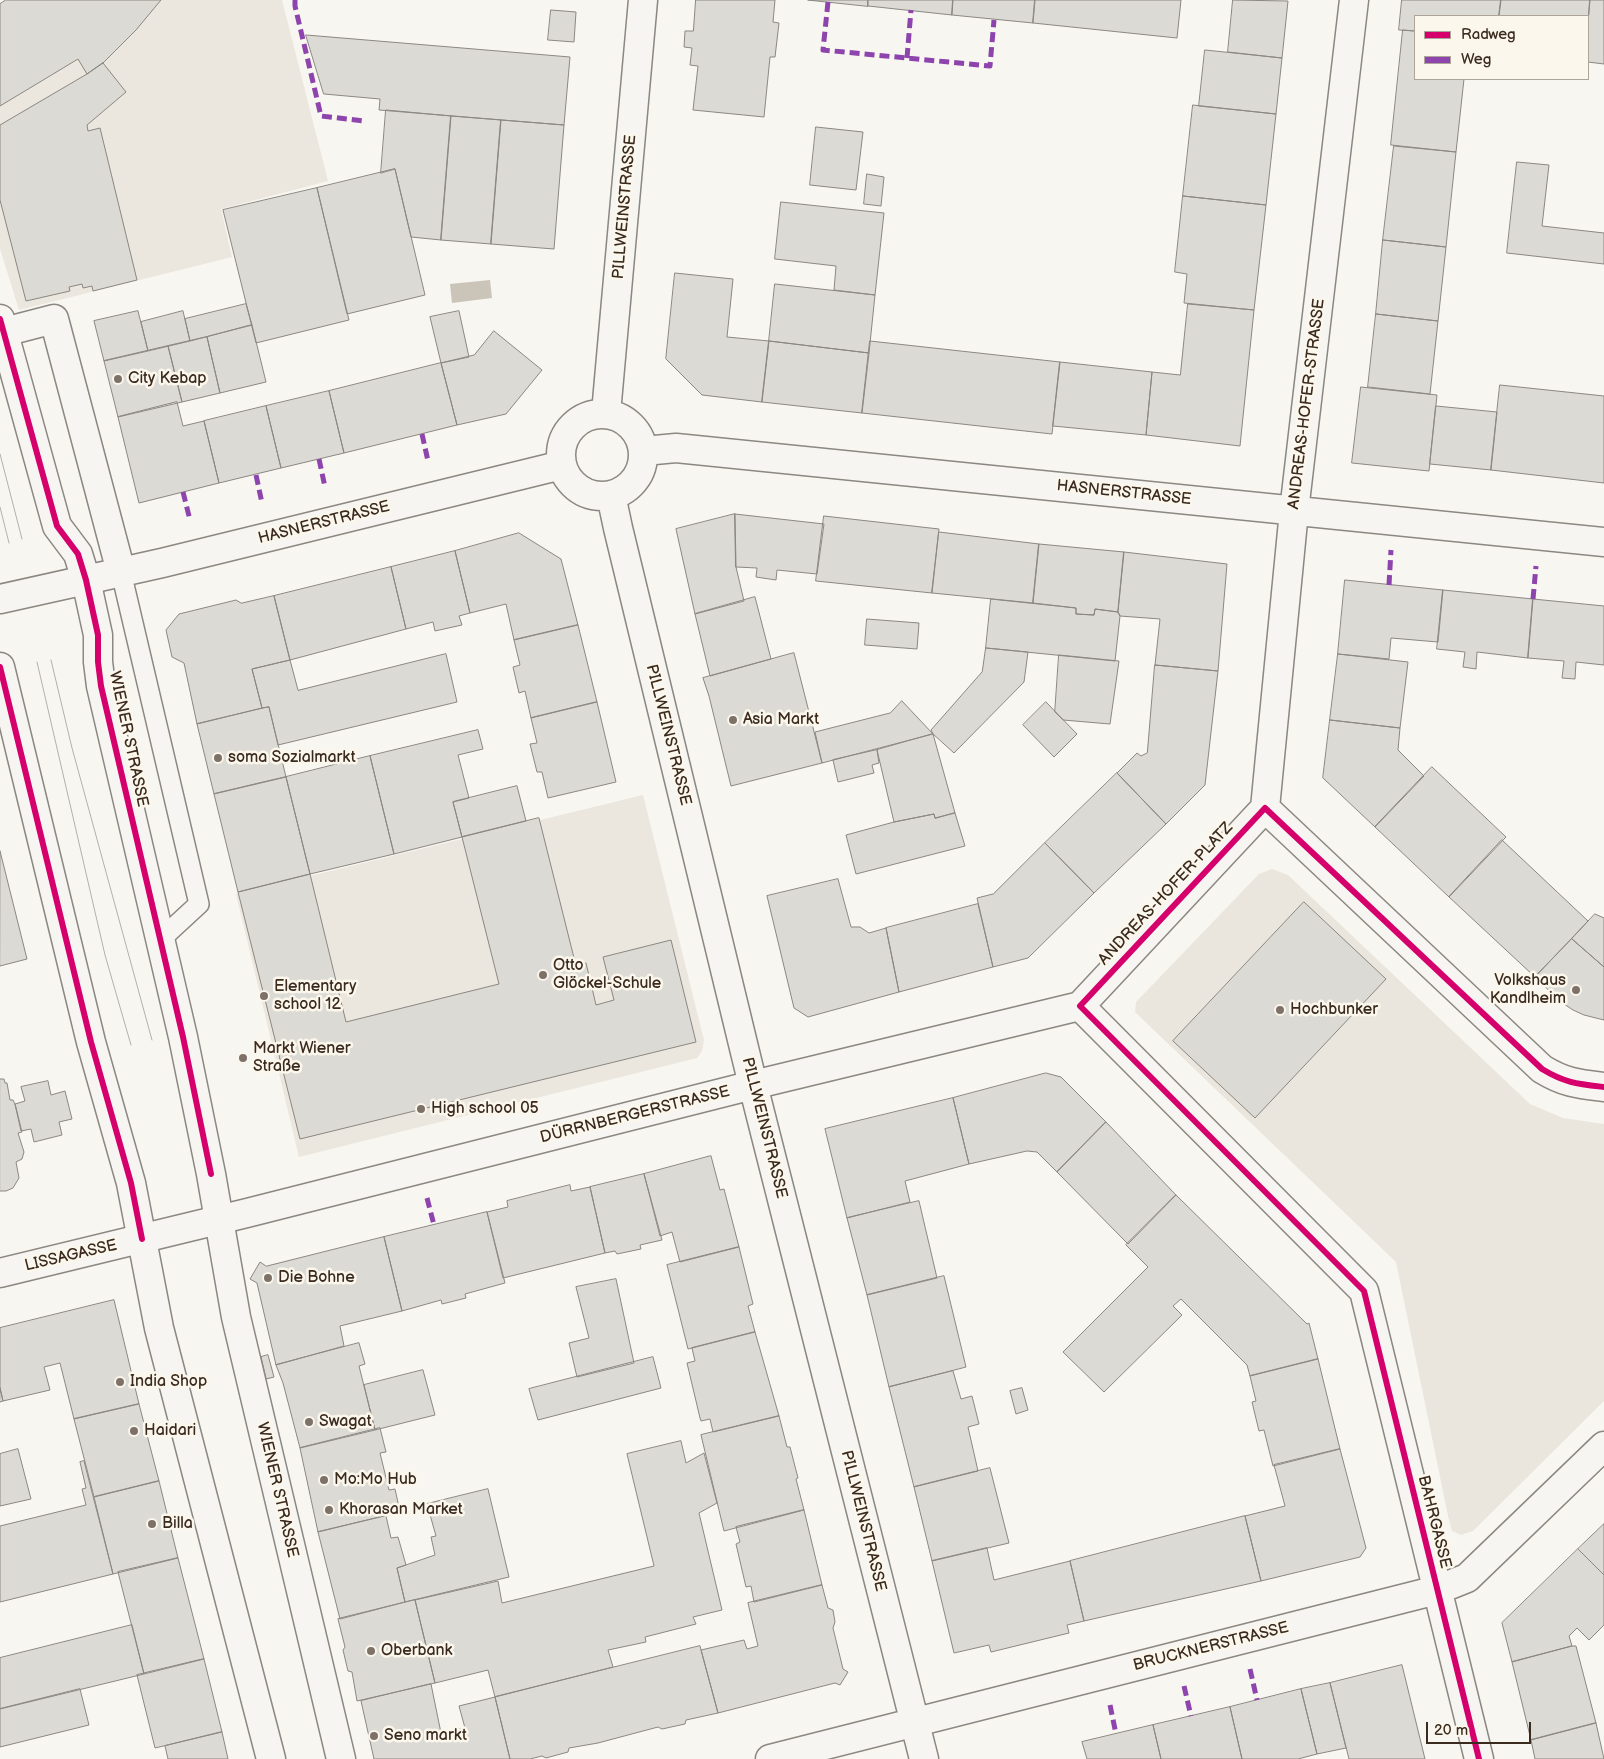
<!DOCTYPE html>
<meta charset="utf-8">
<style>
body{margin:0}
#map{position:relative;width:1604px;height:1759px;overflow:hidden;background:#f8f6f0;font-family:"Balsamiq Sans",sans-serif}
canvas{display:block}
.legend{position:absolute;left:1414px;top:15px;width:175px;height:65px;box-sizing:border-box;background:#fbf7ec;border:1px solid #aea59a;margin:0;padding:6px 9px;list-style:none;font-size:15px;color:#3b2a1e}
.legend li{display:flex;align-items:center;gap:10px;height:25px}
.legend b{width:25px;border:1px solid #aea59a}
.scale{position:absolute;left:1426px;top:1722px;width:105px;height:22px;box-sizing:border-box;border:2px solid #3b2a1e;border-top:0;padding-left:6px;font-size:15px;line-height:18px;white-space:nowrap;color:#3b2a1e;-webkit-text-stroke:4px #fbf7ec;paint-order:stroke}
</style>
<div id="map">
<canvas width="1604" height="1759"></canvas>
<ul class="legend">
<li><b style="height:6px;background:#d6006c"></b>Radweg</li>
<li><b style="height:6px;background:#8e44ad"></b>Weg</li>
</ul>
<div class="scale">20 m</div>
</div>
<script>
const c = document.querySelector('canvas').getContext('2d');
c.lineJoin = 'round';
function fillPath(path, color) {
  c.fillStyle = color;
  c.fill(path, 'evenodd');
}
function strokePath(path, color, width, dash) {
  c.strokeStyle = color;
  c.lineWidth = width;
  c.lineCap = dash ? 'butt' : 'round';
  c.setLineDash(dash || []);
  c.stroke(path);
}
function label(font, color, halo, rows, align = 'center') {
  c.font = font + ' "Balsamiq Sans",sans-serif';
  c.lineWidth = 5;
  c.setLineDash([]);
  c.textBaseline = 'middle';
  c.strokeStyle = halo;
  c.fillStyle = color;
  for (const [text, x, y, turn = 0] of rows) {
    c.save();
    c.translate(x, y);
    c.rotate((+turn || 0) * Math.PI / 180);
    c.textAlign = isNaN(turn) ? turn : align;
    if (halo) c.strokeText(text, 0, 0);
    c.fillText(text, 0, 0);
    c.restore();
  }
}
fillPath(new Path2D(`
 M6,0H282L328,181L221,209L232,257L19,310L0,249V5Z
 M643,795L704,1040L702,1051L697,1058L299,1157L236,894Z`), '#ebe6de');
fillPath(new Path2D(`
 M1272,869L1288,875L1530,1104L1563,1118L1604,1124V1401L1473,1531L1461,1535L1452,1531L1448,1516L1396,1262L1135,1012L1136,1002L1259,874Z`), '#eae6dd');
fillPath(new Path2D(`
 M490,280L492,298L452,303L450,284Z`), '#cac4b9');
const building = new Path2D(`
 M6,0H161L136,30L103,63L87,74L78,59L0,106V4Z
 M696,0H775L773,22L779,23L775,57H770L764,117L693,110L698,66L690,65L692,48L684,47L685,31H693Z
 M808,0H868V6Z
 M868,0H953L952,15L868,6Z
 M953,0H1035L1033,23L952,15Z
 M1035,0H1181L1177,38L1033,23Z
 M1233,0L1288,1L1282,58L1228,52Z
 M1402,0H1501L1499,16H1415V31L1399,30Z
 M1501,0H1590L1588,23V16H1499Z
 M1590,0H1604V64L1588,62V23Z
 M551,10L576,12L574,42L548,40Z
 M1403,30L1415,31V79H1464L1456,152L1391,145Z
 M306,35L570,57L564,125L379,110L380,99L324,94Z
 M1205,50L1282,58L1276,114L1199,106Z
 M103,63L126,92L87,125L88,131L100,128L137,280L93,291L92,286L83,288L82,284L69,287L70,291L26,301L0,200V125L87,74Z
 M1193,105L1276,114L1266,205L1183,196Z
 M386,110L451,116L441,240L411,237L395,169L381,173Z
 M451,116L501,120L491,244L441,240Z
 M501,120L564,125L554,249L491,244Z
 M816,127L863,132L856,190L810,185Z
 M1394,146L1456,152L1446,247L1383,240Z
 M1517,162L1549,165L1542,226L1604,233V264L1507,253Z
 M395,169L425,295L347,314L317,188Z
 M867,174L884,177L881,206L864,204Z
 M317,188L349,320L256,343L223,210Z
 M1183,196L1266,205L1254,310L1184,303L1187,274L1175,272Z
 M781,202L884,213L875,295L834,290L836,266L775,259Z
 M1383,240L1446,247L1438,321L1376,314Z
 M675,273L733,279L727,337L769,341L762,402L702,395L666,359Z
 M775,284L875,295L869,353L769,341Z
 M246,304L252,325L190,341L185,319Z
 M1188,304L1254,310L1240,446L1146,435L1152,372L1180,375Z
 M138,311L148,351L104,361L94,321Z
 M183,311L190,341L148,351L141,322Z
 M459,311L469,357L441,363L430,317Z
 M1376,314L1438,321L1430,394L1368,387Z
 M252,325L266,382L220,393L207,337Z
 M494,331L542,370L506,414L457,425L441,363L474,355Z
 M207,337L220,393L182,402L168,346Z
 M769,341L869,353L862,413L762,402Z
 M870,341L1060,362L1052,434L862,413Z
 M168,346L182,402L118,417L104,361Z
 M1060,362L1152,372L1146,435L1053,426Z
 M441,363L457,425L344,453L329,391Z
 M1500,385L1604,396V483L1491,470Z
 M1361,387L1437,395L1429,471L1352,463Z
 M329,391L344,453L281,468L266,406Z
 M177,402L183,426L204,421L219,483L139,503L118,417Z
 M266,406L281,468L219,483L204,421Z
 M1436,406L1497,412L1491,470L1430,464Z
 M735,514L824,524L817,574L777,570L776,580L756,577L757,568L736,567Z
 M735,514L736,567L744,601L695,614L676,529Z
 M824,516L939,529L932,593L816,581Z
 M939,532L1039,544L1033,603L932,593Z
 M519,533L561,559L578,625L514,640L506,604L470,613L455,551Z
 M1039,544L1124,552L1118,612L1095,609L1094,615L1076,614V608L1033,603Z
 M455,551L470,613L459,616L462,625L435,631L433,622L406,629L391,567Z
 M1124,552L1227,564L1218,671L1155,665L1160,619L1120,616L1118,612Z
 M391,567L406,629L290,660L274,596Z
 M1345,580L1443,590L1438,642L1391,638L1389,659L1338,654Z
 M1443,590L1533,599L1528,658L1477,652L1476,669L1463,667L1465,652L1437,649Z
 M274,596L290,660L252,669L262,708L197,724L184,663L172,657L166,630L179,614L236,600L241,603Z
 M755,597L771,659L710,676L695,614Z
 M991,599L1076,608V614L1094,615L1095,609L1118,612L1120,616L1115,661L986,648Z
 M1533,599L1604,606V665L1576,662L1575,679L1562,678L1564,661L1528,658Z
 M867,619L919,623L917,649L865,645Z
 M578,625L597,702L531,718L525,691L519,693L513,667L520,665L514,640Z
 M986,648L1028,652L1024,682L954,753L933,734L931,730L982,672Z
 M794,653L822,763L731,786L709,696L703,678Z
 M446,654L457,702L278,745L269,707L262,708L252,669L290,660L298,690Z
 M1338,654L1408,662L1400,728L1330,720Z
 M1059,655L1119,661L1110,724L1063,720L1055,712Z
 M1155,665L1218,671L1205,785L1166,824L1117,773L1137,753L1141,756L1147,753Z
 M902,701L933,734L822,763L815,732L890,713Z
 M597,702L616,782L548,798L542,772H537L530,744L537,743L531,718Z
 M1046,702L1077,734L1054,757L1023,725Z
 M269,707L286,777L214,794L197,724Z
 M1330,720L1400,728L1398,750L1424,776L1375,827L1323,778Z
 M478,730L483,749L458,755L469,798L453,802L462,837L394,854L370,756Z
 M933,734L955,813L935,818L934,814L894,822L877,750Z
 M877,750L879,763L872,765L874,773L838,782L833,760Z
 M370,756L394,854L310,874L286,777Z
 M1432,767L1506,837L1449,897L1375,827Z
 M1117,773L1166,824L1094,893L1045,843Z
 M286,777L310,874L238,892L214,794Z
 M517,786L526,821L462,837L453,802Z
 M955,813L965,846L856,874L846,835L894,822L934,814L935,818Z
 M539,818L576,966L586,963L596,1005L614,1000L603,957L671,940L696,1042L300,1139L238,892L310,874L346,1022L499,984L462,837Z
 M1502,840L1588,921L1535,977L1449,897Z
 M1045,843L1094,893L1028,958L993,967L977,898L993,894Z
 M0,851L27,959L0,966Z
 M838,879L851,927H860L869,933L886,928L899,992L808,1017L794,1008L767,896Z
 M1304,902L1386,979L1255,1118L1173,1041Z
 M978,904L993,967L899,992L886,928Z
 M1595,914L1604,918V967L1572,939Z
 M1572,939L1604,967V1020L1584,1015L1573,1010L1561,1002L1535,977Z
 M1046,1073L1061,1077L1106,1122L1057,1172L1037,1152L1027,1151L969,1164L953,1098Z
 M0,1079H4L5,1083H7L10,1100H13L15,1104L22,1132L18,1133L24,1152L22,1159L16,1162L19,1178L13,1188L6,1191H0Z
 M48,1081L51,1095L65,1091L72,1119L59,1122L62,1135L34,1142L31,1129L21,1131L15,1104L25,1101L21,1087Z
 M953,1098L969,1164L905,1181L910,1202L847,1218L825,1129Z
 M1106,1122L1176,1195L1128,1244L1057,1172Z
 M711,1156L720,1190L724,1189L739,1247L680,1262L672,1232L660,1236L644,1174Z
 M644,1174L662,1240L640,1245L641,1249L617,1254L615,1251L605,1253L590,1187Z
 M570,1185L571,1191L590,1187L605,1253L503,1278L487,1212L508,1207L507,1201Z
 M1176,1195L1307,1324L1309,1323L1318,1359L1250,1376L1247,1365L1181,1299L1173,1306L1182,1315L1104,1392L1063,1352L1148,1267L1126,1245Z
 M919,1201L937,1278L867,1295L847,1218Z
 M487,1212L505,1283L465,1294L466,1298L442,1304L441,1300L402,1311L384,1237Z
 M384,1237L402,1311L340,1326L344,1346L276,1365L257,1283L250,1279L260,1262L266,1266Z
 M739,1247L753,1304L748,1306L755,1332L688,1349L667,1265Z
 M944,1276L966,1367L889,1387L867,1295Z
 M616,1279L634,1363L577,1377L569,1343L589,1338L576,1287Z
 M114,1300L139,1404L74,1419L60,1363L44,1367L50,1390L3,1401L0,1388V1328Z
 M755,1332L779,1416L713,1432L710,1419L701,1421L700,1418L687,1363L695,1361L692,1348Z
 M359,1343L365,1364L359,1366L375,1430L300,1448L283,1383L276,1365Z
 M268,1355L274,1377L266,1379L261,1357Z
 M653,1357L661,1388L538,1420L529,1389Z
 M1318,1359L1340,1449L1273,1466L1264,1430L1259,1431L1252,1402L1256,1401L1250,1376Z
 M423,1370L435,1415L375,1430L364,1385Z
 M953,1371L961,1399L972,1396L979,1424L968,1427L978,1471L914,1487L889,1387Z
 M0,1388L3,1401L0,1402Z
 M1022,1388L1028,1410L1016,1414L1010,1391Z
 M139,1404L159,1481L94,1497L74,1419Z
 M779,1416L787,1447H790L798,1478L796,1479L804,1510L724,1531L701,1435Z
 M380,1428L386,1452L380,1453L389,1490L395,1489L400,1512L318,1532L300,1448Z
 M681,1441L686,1463L704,1453L717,1503L699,1513L722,1610L693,1617L696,1624L645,1637L646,1642L608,1650L613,1667L495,1697L488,1670L435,1683L415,1600L498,1581L502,1603L654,1566L627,1454Z
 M18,1449L31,1499L0,1506V1454Z
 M1340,1449L1366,1548L1360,1557L1261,1581L1245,1516L1285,1506L1274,1465Z
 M84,1461L113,1574L0,1602V1526L86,1505L82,1489L86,1488L80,1462Z
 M990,1468L1009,1543L932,1561L914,1487Z
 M159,1481L178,1558L113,1574L94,1497Z
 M488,1489L509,1577L405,1602L397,1568L435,1555L431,1537L436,1536L427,1504Z
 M804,1510L822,1585L754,1602L751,1586L746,1587L736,1544L740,1542L736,1527Z
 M386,1516L391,1538L398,1537L406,1565L397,1568L405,1602L340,1619L318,1532Z
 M1245,1516L1261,1581L1084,1621L1070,1561Z
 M1604,1524V1575L1578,1549Z
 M987,1548L994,1580L1070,1561L1084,1621L1067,1625L1069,1633L991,1652L989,1645L954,1653L932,1561Z
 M1578,1549L1604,1575V1625L1589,1640L1577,1628L1569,1636L1572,1646L1512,1662L1502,1623Z
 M178,1558L204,1659L144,1674L118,1572Z
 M822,1585L828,1608L833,1610L835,1622L833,1628L843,1669L848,1672L840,1685L835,1683L718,1713L701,1650L744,1640L747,1649L758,1646L748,1603Z
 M415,1600L435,1683L357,1701L352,1672L348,1671L343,1650L345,1647L338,1619Z
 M132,1625L144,1674L0,1709V1658Z
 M700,1646L718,1713L686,1720L685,1724L662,1729L658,1727L598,1743L569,1748L568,1752L546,1758L542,1756L530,1759H510L495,1697Z
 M1572,1646H1576L1596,1723L1531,1740L1512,1662Z
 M204,1659L222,1732L155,1748L137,1675Z
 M1402,1665L1425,1759H1349L1330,1683Z
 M1330,1683L1346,1748L1317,1754L1301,1689Z
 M431,1684L441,1733L465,1728L459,1706L495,1697L510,1759H374L361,1701Z
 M80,1689L89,1725L0,1747V1709Z
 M1301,1689L1317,1754L1298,1759H1242L1230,1707Z
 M1230,1707L1242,1759H1161L1153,1725Z
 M1596,1723L1604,1759H1535L1531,1740Z
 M1153,1725L1161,1759H1087L1082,1742Z
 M222,1732L228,1759H168L165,1746Z`);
fillPath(building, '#dcdad5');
strokePath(building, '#8b8781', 1);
const lane = new Path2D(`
 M121,572L199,904L160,940`);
const street = new Path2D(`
 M4,332L54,319L121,572
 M606,413L643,0
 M561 455a41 41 0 1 1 82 0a41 41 0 1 1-82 0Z
 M644,451L676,448L1604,542
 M611,495L618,528L753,1085L924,1759
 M0,599L162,563L562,465
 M1265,808L1294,511L1354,0
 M0,1273L247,1213L753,1085L1080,1006
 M770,1759L1437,1590L1467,1578L1604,1446
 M1479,1759L1364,1291L1080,1006L1265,808L1542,1069C1565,1083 1578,1084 1604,1087`);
const secondary = new Path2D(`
 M0,319L57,526L78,554L86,580L98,635V662L101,686L183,1037L211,1174L236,1317L341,1759
 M0,667L91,1042L131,1183L159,1328L271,1759`);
strokePath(lane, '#8b8781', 22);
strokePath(street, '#8b8781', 31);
strokePath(secondary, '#8b8781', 31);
strokePath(lane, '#f6f5f1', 19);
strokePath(street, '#f6f5f1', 28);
strokePath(secondary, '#f6f5f1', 28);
strokePath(new Path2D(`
 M0,454L22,539
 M0,507L9,543
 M51,660L72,748L152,1040
 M37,662L105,955L131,1045`), '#b3b0ac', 1);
strokePath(new Path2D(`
 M295,0V6L321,116L364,121
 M828,2L823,50L990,66L994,20
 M907,58L911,10
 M422,434L428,461
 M319,459L325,487
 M256,475L262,503
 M183,492L190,520
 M1389,585L1391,550
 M1533,599L1536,566
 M427,1198L434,1225
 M1250,1669L1257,1700
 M1184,1686L1191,1716
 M1110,1705L1116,1734`), '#8e44ad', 5, [10, 5]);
strokePath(new Path2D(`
 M0,319L57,526L78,554L86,580L98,635V662L101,686L183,1037L211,1174
 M0,667L91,1042L131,1183L142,1239
 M1479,1759L1364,1291L1080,1006L1265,808L1542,1069C1565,1083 1578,1084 1604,1087`), '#d6006c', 6);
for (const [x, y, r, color] of [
 [118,379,5,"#7d7168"],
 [733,720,5,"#7d7168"],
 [218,758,5,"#7d7168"],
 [543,975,5,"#7d7168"],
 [1576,990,5,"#7d7168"],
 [264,996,5,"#7d7168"],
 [1280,1010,5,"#7d7168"],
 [243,1058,5,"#7d7168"],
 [421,1109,5,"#7d7168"],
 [268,1278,5,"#7d7168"],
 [120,1382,5,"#7d7168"],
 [309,1422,5,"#7d7168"],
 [134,1431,5,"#7d7168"],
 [324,1480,5,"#7d7168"],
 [329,1510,5,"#7d7168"],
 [152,1524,5,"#7d7168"],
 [371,1651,5,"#7d7168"],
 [374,1736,5,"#7d7168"]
]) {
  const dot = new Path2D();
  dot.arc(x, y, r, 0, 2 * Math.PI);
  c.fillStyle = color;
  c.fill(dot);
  strokePath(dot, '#fbf7ec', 2);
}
label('16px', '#3b2a1e', '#fbf7ec', [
 ["PILLWEINSTRASSE",625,207,-85],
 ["ANDREAS-HOFER-STRASSE",1307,404,-83],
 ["HASNERSTRASSE",1124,493,6],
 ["HASNERSTRASSE",324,523,-14],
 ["PILLWEINSTRASSE",668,735,76],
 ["WIENER STRASSE",128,739,78],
 ["ANDREAS-HOFER-PLATZ",1166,894,-47],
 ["DÜRRNBERGERSTRASSE",635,1115,-14],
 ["PILLWEINSTRASSE",764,1128,76],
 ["LISSAGASSE",71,1256,-13],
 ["WIENER STRASSE",277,1490,77],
 ["PILLWEINSTRASSE",863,1521,76],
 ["BAHRGASSE",1434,1522,76],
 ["BRUCKNERSTRASSE",1211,1647,-14]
]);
label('16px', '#3b2a1e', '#fbf7ec', [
 ["City Kebap",128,379],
 ["Asia Markt",743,720],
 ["soma Sozialmarkt",228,758],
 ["Otto",553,966],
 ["Glöckel-Schule",553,984],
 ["Volkshaus",1566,981,"right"],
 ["Kandlheim",1566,999,"right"],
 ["Elementary",274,987],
 ["school 12",274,1005],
 ["Hochbunker",1290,1010],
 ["Markt Wiener",253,1049],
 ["Straße",253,1067],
 ["High school 05",431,1109],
 ["Die Bohne",278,1278],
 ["India Shop",130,1382],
 ["Swagat",319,1422],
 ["Haidari",144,1431],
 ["Mo:Mo Hub",334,1480],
 ["Khorasan Market",339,1510],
 ["Billa",162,1524],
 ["Oberbank",381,1651],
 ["Seno markt",384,1736]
], 'left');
</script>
